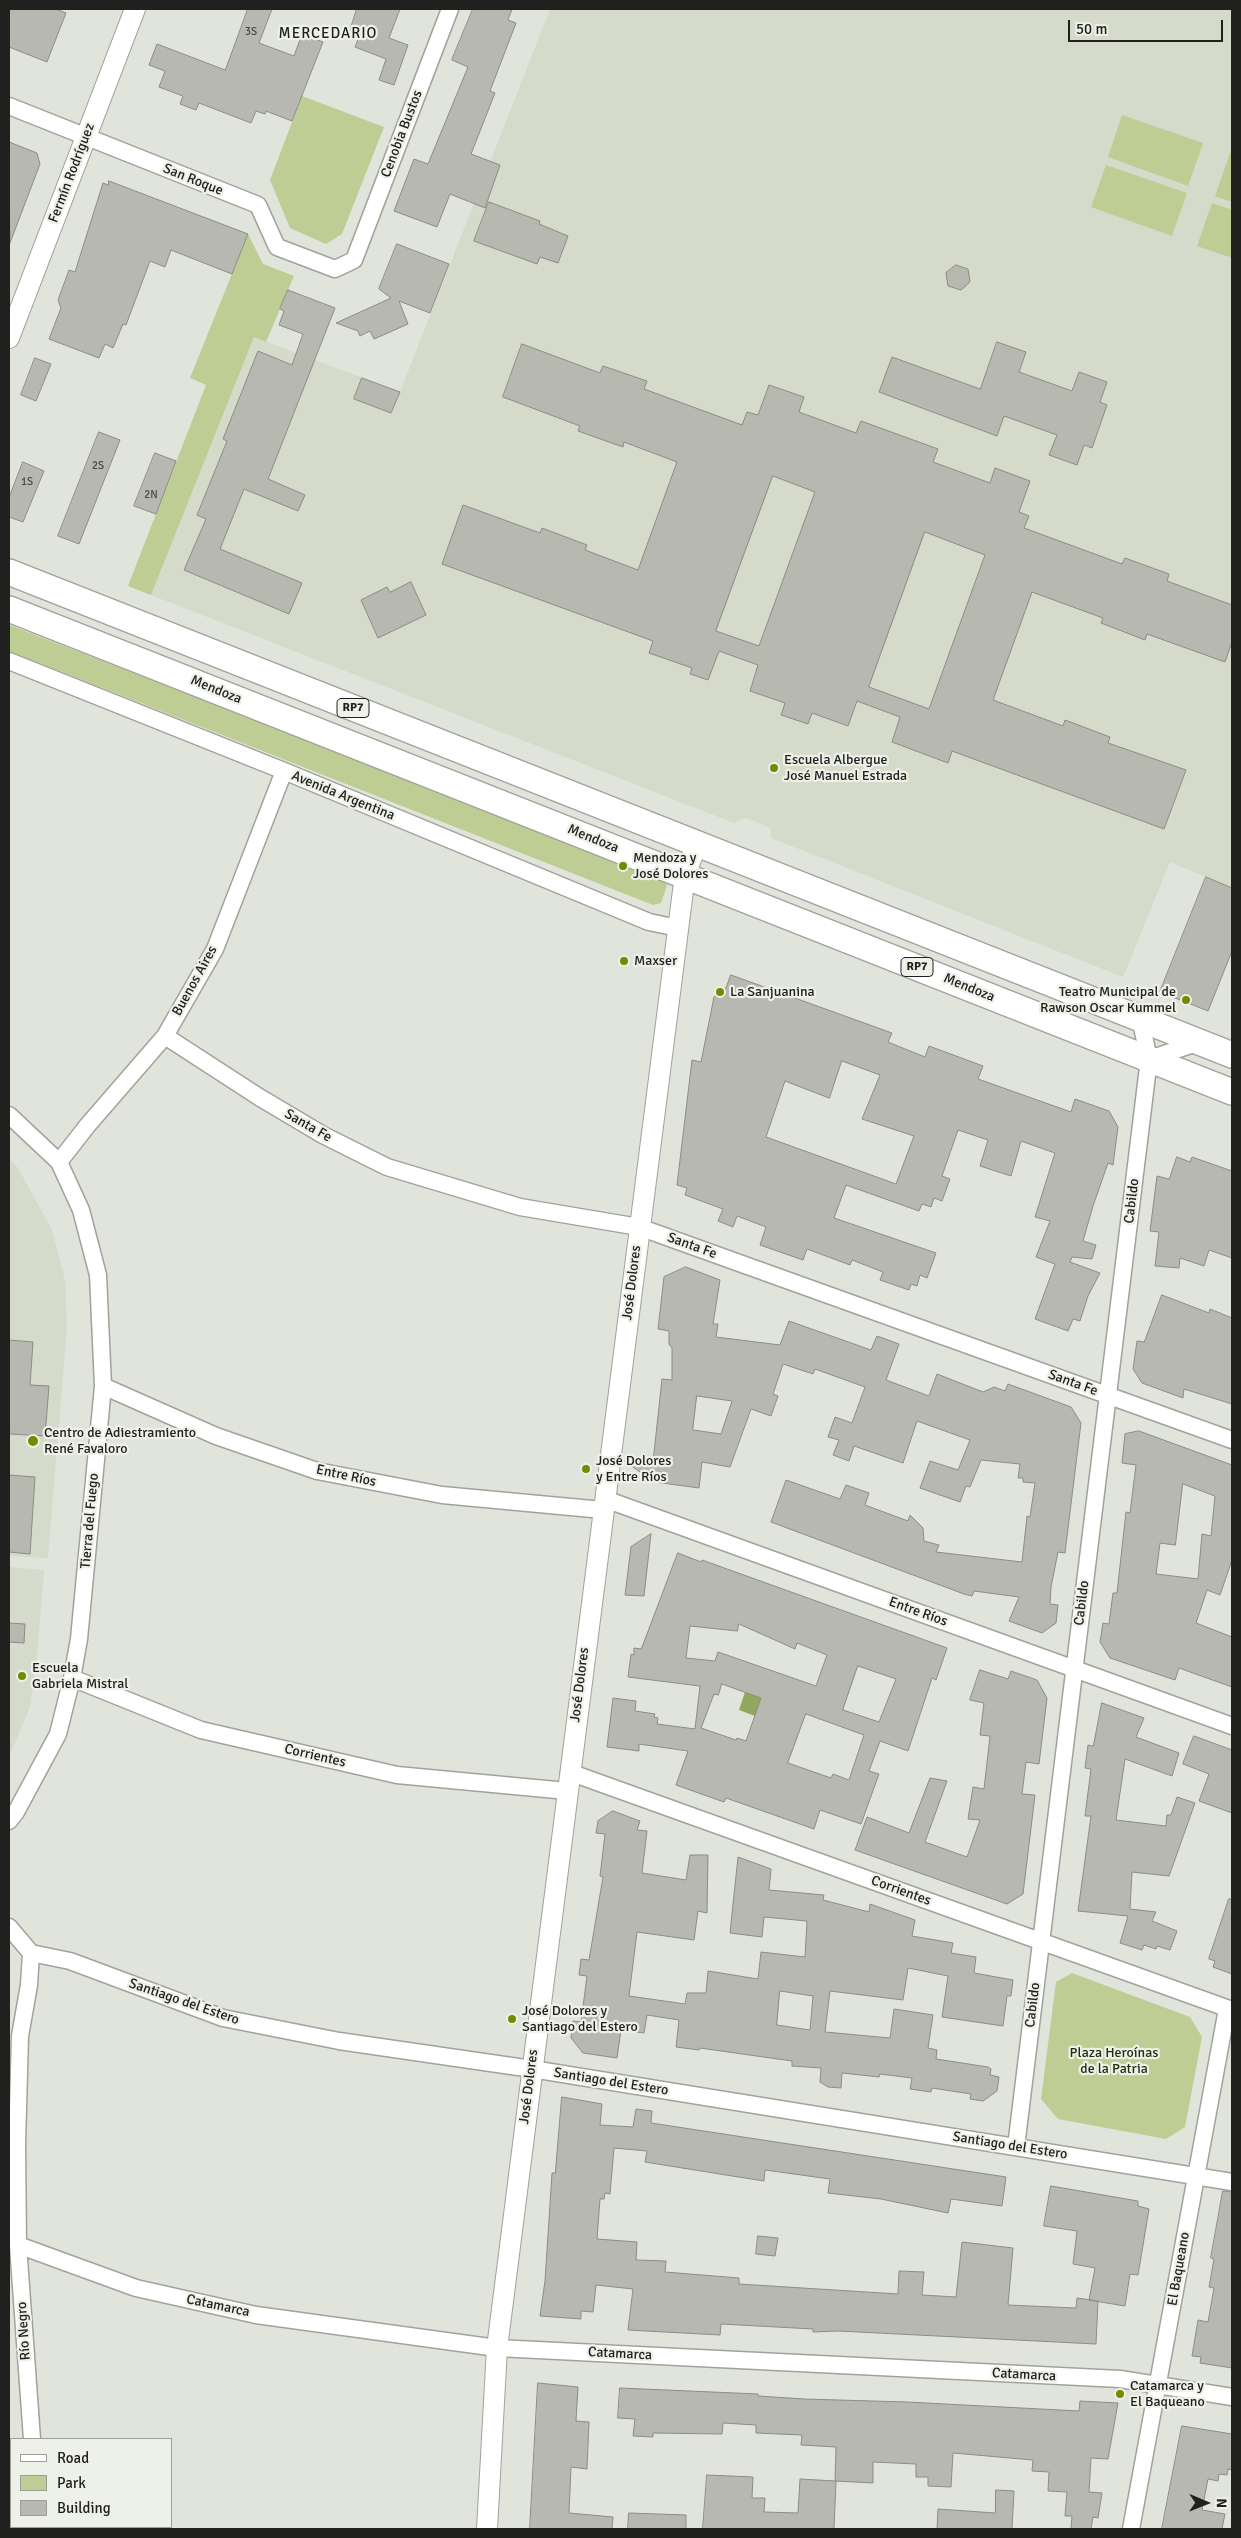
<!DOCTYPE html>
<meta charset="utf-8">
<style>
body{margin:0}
#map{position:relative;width:1241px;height:2538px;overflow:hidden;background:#e1e4db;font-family:Signika,sans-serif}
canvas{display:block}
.frame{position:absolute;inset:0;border:10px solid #20211e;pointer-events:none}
.legend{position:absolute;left:10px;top:2438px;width:162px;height:90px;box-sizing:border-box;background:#eef1e8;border:1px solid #9c9e97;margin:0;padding:6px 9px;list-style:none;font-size:15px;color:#20211e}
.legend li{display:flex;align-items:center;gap:10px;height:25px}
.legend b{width:25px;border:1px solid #9c9e97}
.north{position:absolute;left:1181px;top:2478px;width:50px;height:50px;-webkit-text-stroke:4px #eef1e8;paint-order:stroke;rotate:91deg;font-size:14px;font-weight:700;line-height:20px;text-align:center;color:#20211e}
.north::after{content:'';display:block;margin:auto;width:18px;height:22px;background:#20211e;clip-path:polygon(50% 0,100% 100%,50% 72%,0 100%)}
.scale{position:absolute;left:1068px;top:20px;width:155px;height:22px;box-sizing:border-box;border:2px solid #20211e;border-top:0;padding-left:6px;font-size:15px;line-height:18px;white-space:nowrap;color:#20211e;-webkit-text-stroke:4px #eef1e8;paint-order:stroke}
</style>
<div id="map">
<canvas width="1241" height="2538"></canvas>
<div class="frame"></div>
<ul class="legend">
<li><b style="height:6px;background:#fff"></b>Road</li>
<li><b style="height:14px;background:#bdcd93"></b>Park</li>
<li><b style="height:14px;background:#b7b9b1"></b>Building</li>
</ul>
<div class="north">N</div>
<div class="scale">50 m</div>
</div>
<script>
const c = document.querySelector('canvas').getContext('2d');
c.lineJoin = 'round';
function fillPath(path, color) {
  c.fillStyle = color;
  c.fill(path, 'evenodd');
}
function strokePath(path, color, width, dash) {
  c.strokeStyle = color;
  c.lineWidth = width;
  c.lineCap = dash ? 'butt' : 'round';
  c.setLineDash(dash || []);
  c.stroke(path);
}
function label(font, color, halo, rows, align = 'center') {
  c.font = font + ' Signika,sans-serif';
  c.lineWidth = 4.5;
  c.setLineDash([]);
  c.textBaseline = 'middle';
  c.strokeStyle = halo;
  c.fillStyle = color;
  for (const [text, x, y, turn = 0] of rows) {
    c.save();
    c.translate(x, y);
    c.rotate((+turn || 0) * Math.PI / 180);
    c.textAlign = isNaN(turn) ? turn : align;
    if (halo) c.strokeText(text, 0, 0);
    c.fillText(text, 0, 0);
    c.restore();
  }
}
fillPath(new Path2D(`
 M550,9H1232V888L1170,862L1123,977L771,838V830L763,824L744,818L734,823L151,595L254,337L400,392Z
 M9,1158L18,1168L52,1230L65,1280L67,1327L48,1558L9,1556Z
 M9,1567L44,1570L37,1658L30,1707L9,1757Z`), '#d5daca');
fillPath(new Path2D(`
 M302,96L384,127L342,234L326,244L290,228L270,180Z
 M1122,115L1203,143L1188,186L1108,157Z
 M1230,153L1232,154V202L1215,196Z
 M1106,165L1187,193L1172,236L1091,207Z
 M1212,203L1232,210V258L1197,246Z
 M248,234L263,264L294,276L266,342L254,337L151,595L128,586L206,385L190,378Z
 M9,625L662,877L667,885L661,903L653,905L9,651Z
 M1072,1973L1190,2017L1202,2037L1185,2127L1166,2139L1058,2119L1041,2099L1056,1982Z`), '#bdcd93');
fillPath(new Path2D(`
 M745,1692L761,1698L755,1716L739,1710Z`), '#93a65e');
const building = new Path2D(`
 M9,9H56L66,13L47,62L9,47Z
 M248,9H272L259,43L294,56L302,34L323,42L292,121L266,111L265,114L256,111L251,123L199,103L196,110L180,104L183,96L159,87L165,71L149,65L157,44L225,70Z
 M357,9H400L389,38L408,45L394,85L379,80L386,59L355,47L359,37L349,34Z
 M473,9H512L508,20L516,23L490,91L495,93L471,154L500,165L485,208L450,194L437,227L394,211L414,159L428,164L468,67L452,60Z
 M9,142L37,153L40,164L10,243Z
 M109,181L248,234L232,274L171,250L165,267L150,261L126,325L123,324L113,348L105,344L99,358L49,339L61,308L58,300L69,270L75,272L103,183L108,185Z
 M489,202L540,221L539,224L568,236L558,263L540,257L537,264L474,241Z
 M397,244L449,264L430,313L399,301L408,324L374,339L370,331L360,336L358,331L336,323L391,298L379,289Z
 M956,265L968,269L970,282L961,290L948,286L946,273Z
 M288,290L335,308L268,479L305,495L298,511L244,489L220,549L302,583L289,614L184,570L206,519L197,515L227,441L223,439L258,351L292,365L303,334L279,325L284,311L280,309Z
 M997,342L1026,352L1019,372L1072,391L1079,372L1107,382L1100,402L1107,405L1092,448L1084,445L1077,465L1049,455L1057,435L1004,416L997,436L879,392L892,357L980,389Z
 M522,344L600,373L603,366L647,381L644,389L742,425L747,412L758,415L769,385L804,397L799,412L856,433L861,421L938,449L933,462L990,483L995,468L1030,481L1019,512L1029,516L1024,528L1122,564L1125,558L1169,574L1167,581L1232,605V642L1225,662L1147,634L1145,640L1101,623L1103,618L1032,592L993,700L1063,726L1065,720L1110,737L1108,743L1186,770L1164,829L952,751L948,763L892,742L900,717L857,701L848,726L812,713L808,724L781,715L785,703L750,691L758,665L719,651L708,680L690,674L692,668L649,653L653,641L442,564L463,505L540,533L542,528L587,545L585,550L638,570L677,462L624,442L623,447L578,431L580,426L503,397ZM773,476L815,492L759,646L716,631ZM925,532L985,555L929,709L869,687Z
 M35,358L51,364L36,401L21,395Z
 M362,378L400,392L391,413L354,399Z
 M99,432L120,440L79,544L58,536Z
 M155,453L176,461L156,514L134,506Z
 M23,462L44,471L23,522L9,517V498Z
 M411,582L426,615L378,638L361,600L387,587L390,592Z
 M1206,877L1232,888V951L1208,1011L1160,992Z
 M731,975L892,1033L888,1042L925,1057L929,1046L983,1066L978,1079L1071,1112L1075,1099L1109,1111L1118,1127L1113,1165L1108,1163L1093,1206L1083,1241L1096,1245L1092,1259L1072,1257L1070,1262L1100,1273L1088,1296L1080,1321L1073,1319L1068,1331L1035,1319L1055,1264L1036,1257L1050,1221L1035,1217L1055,1153L1021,1141L1011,1176L980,1166L988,1140L958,1130L942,1176L950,1179L942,1201L934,1198L931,1207L922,1204L919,1211L846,1185L834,1218L936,1253L927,1278L920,1275L917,1286L911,1284L909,1290L880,1280L883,1272L852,1260L850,1265L807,1249L803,1260L760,1245L766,1227L737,1216L733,1227L718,1221L723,1209L685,1195L687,1188L677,1185L692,1060L701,1062L714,997L725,990ZM842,1061L880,1075L862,1119L914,1136L896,1184L766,1137L785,1081L829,1098Z
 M1177,1157L1190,1162L1192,1157L1232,1171V1258L1209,1250L1204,1266L1180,1258L1179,1268L1155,1266L1159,1232L1150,1231L1157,1176L1169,1179Z
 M686,1267L720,1280L713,1324H718L716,1337L780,1345L789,1321L871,1350L877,1336L899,1344L886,1380L929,1396L937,1374L983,1392L994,1387L1005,1391L1008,1384L1071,1407L1081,1423L1065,1553L1058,1552L1051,1587L1050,1604L1058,1605L1056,1623L1042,1633L1009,1621L1019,1597L974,1591L972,1596L964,1594L771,1522L786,1480L840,1499L846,1485L869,1493L865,1505L908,1521L910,1515L923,1528L924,1541L939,1545L936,1552L1022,1562L1027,1516L1030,1517L1035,1483L1023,1482V1478H1018L1020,1464L981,1460L970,1487L966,1486L960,1502L920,1488L930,1461L958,1470L970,1440L917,1421L903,1463L854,1446L849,1461L833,1455L839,1440L828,1437L835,1417L852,1423L865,1387L815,1369L813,1374L783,1364L773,1394L778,1396L771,1416L751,1409L730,1467L702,1462L699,1488L655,1482L624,1461L652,1465L653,1462L662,1379L672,1380V1348L669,1344V1331L658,1329L664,1277ZM697,1396L732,1401L721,1434L693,1430Z
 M1162,1295L1209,1313L1210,1309L1232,1318V1404L1184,1389L1183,1398L1142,1383L1133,1369L1137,1341L1144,1342Z
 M9,1340L33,1342L30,1385L49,1386L45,1436L10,1434Z
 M1139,1431L1232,1465V1560L1220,1595L1207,1590L1196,1623L1232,1637V1687L1179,1668L1175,1680L1110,1658L1100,1642L1103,1623L1109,1624L1113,1593H1117L1126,1512L1130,1513L1136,1465L1122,1463L1125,1434ZM1183,1484L1215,1496L1211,1536L1202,1534L1198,1579L1156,1574L1160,1543L1175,1545Z
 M9,1475L35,1477L30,1554L9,1552Z
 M651,1534L644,1596L625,1595L631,1547Z
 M678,1553L701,1562L702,1560L947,1648L936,1680L932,1678L908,1751L880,1741L869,1771L879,1774L861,1824L820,1810L814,1829L726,1798L724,1802L676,1785L688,1751L639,1744V1751L607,1747L613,1698L636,1701L635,1711L655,1714L654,1717L658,1718L657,1724L695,1729L700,1686L628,1677L631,1654L634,1655V1648L641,1649ZM739,1624L795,1649L797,1643L827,1655L816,1686L718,1652L715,1661L686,1658L690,1626L737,1631ZM858,1666L896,1679L879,1722L843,1710ZM722,1684L761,1698L746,1741L737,1738L736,1740L701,1728L714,1694L718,1695ZM806,1714L864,1735L849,1780L833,1774L831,1778L788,1763Z
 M9,1623L25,1624L24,1643L9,1642Z
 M980,1670L1008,1679L1011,1671L1037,1680L1047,1698L1039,1764L1026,1762L1022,1794L1035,1795L1023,1894L1007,1904L855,1850L867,1817L909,1833L930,1778L947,1781L925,1842L967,1857L980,1820L968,1819L973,1787L984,1789L990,1736L980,1735L984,1703L970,1700Z
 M1102,1703L1144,1718L1136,1737L1179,1753L1172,1776L1125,1759L1116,1820L1166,1826L1167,1815H1171L1177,1797L1195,1803L1169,1876L1132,1872L1130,1909L1156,1912L1152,1921L1177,1931L1170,1950L1157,1946L1156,1949L1144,1945L1142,1950L1120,1943L1128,1916L1078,1911L1091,1816H1085L1091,1769L1085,1768L1088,1745L1093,1746Z
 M1194,1736L1232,1750V1813L1199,1801L1209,1774L1183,1764Z
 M613,1811L640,1821L637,1830L647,1831L642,1873L686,1880L690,1855H708L707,1913L698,1911L694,1940L637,1932L629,1996L685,2004L687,1993H706L708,1971L758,1979L761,1952L805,1957L807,1921L764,1917L762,1937L730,1933L738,1857L771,1869L769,1890L824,1895L823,1900L869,1912L870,1904L915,1920L912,1936L953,1943L951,1953L976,1957L974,1973L1013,1980L1011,1996H1007L1003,2026L942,2017L948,1976L908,1968L903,2000L830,1991L825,2032L890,2038L894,2009L933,2015L928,2048L937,2050L936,2059L988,2067L991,2069L990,2075L999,2077L997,2091L983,2101L970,2099L971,2094L932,2088L931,2092L910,2089L912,2078L880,2074L879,2077L842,2073L841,2088L828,2087L820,2082L821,2068L792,2066V2061L700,2048L699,2050L676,2047L679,2020L647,2015L644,2033L621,2030L617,2058L583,2053L571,2038L573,2021L581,2022L587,1976L579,1975L581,1959L589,1960L603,1877L600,1876L605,1834L596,1833L598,1821ZM780,1991L813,1996L810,2030L777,2025Z
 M1229,1899H1232V1974L1213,1967L1215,1961L1209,1959Z
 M562,2097L602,2104L600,2125L633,2127L636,2109L652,2111L651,2123L1006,2177L1002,2206L951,2199L948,2213L881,2199L828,2193L830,2179L765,2170L764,2181L726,2175L645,2162L647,2151L614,2148L610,2194L605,2193L604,2199H600L597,2239L637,2242L636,2260L666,2261L665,2272L739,2278V2284L898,2294L899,2271L924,2272L922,2295L956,2297L962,2242L1013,2248L1008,2305L1076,2308L1077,2298L1098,2301L1096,2344L838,2331L813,2332V2329L721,2324L720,2335L628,2330L633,2289L596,2285L593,2312L581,2311V2319L540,2316L545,2281L552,2173H555Z
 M1051,2186L1138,2201V2206L1149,2209L1138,2275L1130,2274L1125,2306L1089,2300L1095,2268L1073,2264L1077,2231L1044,2226Z
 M1223,2191L1232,2192V2368L1200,2363L1201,2357L1192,2356L1198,2320L1208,2322L1214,2288L1209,2287L1214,2259L1211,2258Z
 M758,2236L778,2238L775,2256L756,2254Z
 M538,2383L578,2387L576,2421L589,2422L587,2469L571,2467L569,2513L613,2517L612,2529H530Z
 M620,2388L758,2394V2396L804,2399L907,2402L1079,2411L1080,2401L1118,2403L1108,2459L1091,2458L1089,2492L1102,2493L1098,2518L1093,2517L1091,2529H1071L1072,2516H1065L1067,2492L1048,2491L1049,2472L1032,2471L1033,2460L953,2453L951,2487L928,2486V2477H916V2464L873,2462V2483L835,2481L836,2447L801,2445L802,2435L756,2433V2425L723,2423L722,2434L653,2433V2437L633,2436L635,2419L618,2418Z
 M1182,2426L1232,2434V2470L1228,2469L1227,2475L1219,2474L1218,2481L1208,2479L1202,2510L1225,2514L1222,2529H1162Z
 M707,2475L753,2477L752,2498H765L764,2512L798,2513L800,2479L836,2481L834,2529H703Z
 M996,2490L1014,2491L1012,2529H937L938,2509L995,2513Z
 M629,2513L686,2515V2529H628Z`);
fillPath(building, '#b7b9b1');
strokePath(building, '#8a8d85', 1);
const minor = new Path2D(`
 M9,106L258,205L277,247L335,269L354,260L450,9
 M9,661L284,771L649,922L678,928
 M165,1036L259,1097L323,1135L387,1167L520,1207L639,1227L1232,1440
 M1149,1059L1200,1042
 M9,1115L59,1162L81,1210L98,1275L103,1386L79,1639L72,1678L58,1734L16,1812L9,1821
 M59,1162L87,1126L165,1036L215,949L284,771
 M103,1386L216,1436L317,1471L442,1495L603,1510
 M605,1499L1232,1726
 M72,1678L201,1730L397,1775L567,1791
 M569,1772L1232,2010
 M9,1927L31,1953L70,1961L223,2018L339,2041L532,2069L1232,2182
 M31,1953L29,1985L20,2036L17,2144L18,2245L32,2439
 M1016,2147L1149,1059L1140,1018
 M18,2245L136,2288L256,2315L497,2348L1120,2379L1232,2397
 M38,2527V2529
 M1131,2529L1227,2009`);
const tertiary = new Path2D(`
 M9,338L135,9
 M487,2529L497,2348L685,875L697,844`);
const primary = new Path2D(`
 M9,572L1232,1055
 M9,609L1232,1092`);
strokePath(minor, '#a1a39b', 19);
strokePath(tertiary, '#a1a39b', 22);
strokePath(primary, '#a1a39b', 28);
strokePath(minor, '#fff', 16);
strokePath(tertiary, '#fff', 20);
strokePath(primary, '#fff', 25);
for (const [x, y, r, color] of [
 [774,768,5,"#738b00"],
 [623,866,5,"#738b00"],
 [624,961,5,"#738b00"],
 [720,992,5,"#738b00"],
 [1186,1000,5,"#738b00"],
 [33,1441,6,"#738b00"],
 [586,1469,5,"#738b00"],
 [22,1676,5,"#738b00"],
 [512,2019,5,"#738b00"],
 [1120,2394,5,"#738b00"]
]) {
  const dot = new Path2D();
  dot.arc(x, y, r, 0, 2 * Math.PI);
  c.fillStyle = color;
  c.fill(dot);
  strokePath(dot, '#eef1e8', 2);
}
label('11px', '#464743', null, [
 ["3S",251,32],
 ["2S",98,466],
 ["1S",27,482],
 ["2N",151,495]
]);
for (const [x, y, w] of [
 [353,708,32],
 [917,967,32]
]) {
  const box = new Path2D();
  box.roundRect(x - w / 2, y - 9.5, w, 19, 4);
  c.fillStyle = '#eef1e8';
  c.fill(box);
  strokePath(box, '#20211e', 1);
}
label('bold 12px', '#20211e', null, [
 ["RP7",353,708],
 ["RP7",917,967]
]);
label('14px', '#20211e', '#eef1e8', [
 ["Cenobia Bustos",402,134,-69],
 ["Fermín Rodríguez",72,173,-69],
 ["San Roque",193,180,22],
 ["Mendoza",216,690,22],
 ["Avenida Argentina",343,796,22],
 ["Mendoza",593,839,22],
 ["Buenos Aires",195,981,-61],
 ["Mendoza",969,988,22],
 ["Santa Fe",308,1126,30],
 ["Cabildo",1132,1201,-83],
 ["Santa Fe",692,1246,20],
 ["José Dolores",632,1283,-83],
 ["Santa Fe",1073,1383,20],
 ["Entre Ríos",346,1476,12],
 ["Tierra del Fuego",90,1521,-85],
 ["Cabildo",1082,1603,-83],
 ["Entre Ríos",918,1612,20],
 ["José Dolores",580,1685,-83],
 ["Corrientes",315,1756,13],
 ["Corrientes",901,1891,20],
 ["Santiago del Estero",184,2002,19],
 ["Cabildo",1033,2005,-83],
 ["Santiago del Estero",611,2082,9],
 ["José Dolores",529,2087,-83],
 ["Santiago del Estero",1010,2146,9],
 ["El Baqueano",1179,2269,-80],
 ["Catamarca",218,2306,12],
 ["Río Negro",24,2331,-94],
 ["Catamarca",620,2354,3],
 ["Catamarca",1024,2375,3]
]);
label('14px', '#20211e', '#eef1e8', [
 ["Escuela Albergue",784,760],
 ["José Manuel Estrada",784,776],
 ["Mendoza y",633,858],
 ["José Dolores",633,874],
 ["Maxser",634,961],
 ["La Sanjuanina",730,992],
 ["Teatro Municipal de",1176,992,"right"],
 ["Rawson Oscar Kummel",1176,1008,"right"],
 ["Centro de Adiestramiento",44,1433],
 ["René Favaloro",44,1449],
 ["José Dolores",596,1461],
 ["y Entre Ríos",596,1477],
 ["Escuela",32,1668],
 ["Gabriela Mistral",32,1684],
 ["José Dolores y",522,2011],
 ["Santiago del Estero",522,2027],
 ["Catamarca y",1130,2386],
 ["El Baqueano",1130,2402]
], 'left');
label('14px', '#262d0e', '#eef1e8', [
 ["Plaza Heroínas",1114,2053],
 ["de la Patria",1114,2069]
]);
c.letterSpacing = '1px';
label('15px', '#20211e', '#eef1e8', [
 ["MERCEDARIO",328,34]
]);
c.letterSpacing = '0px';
</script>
